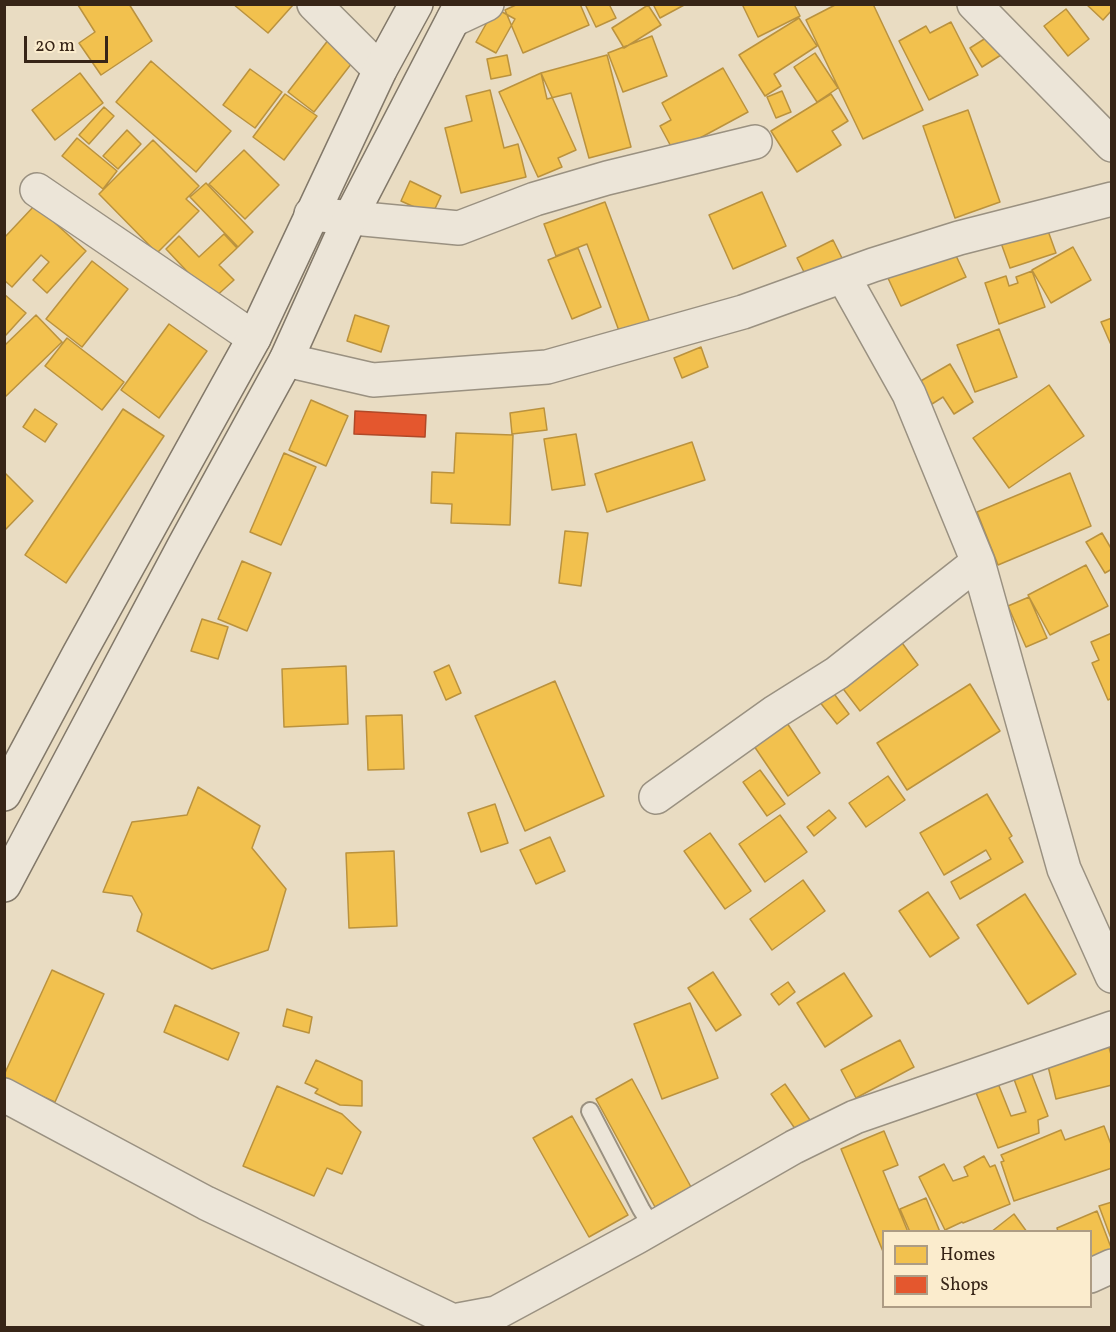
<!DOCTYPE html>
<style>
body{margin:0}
#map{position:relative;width:1116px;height:1332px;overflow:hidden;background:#e9dcc2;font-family:Vollkorn,serif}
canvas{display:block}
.frame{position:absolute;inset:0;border:6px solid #372517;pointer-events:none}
.legend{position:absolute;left:882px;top:1230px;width:210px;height:78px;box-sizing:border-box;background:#fbeccd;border:2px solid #ad9c84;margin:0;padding:8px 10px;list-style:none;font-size:18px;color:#372517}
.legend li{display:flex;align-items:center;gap:12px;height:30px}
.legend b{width:30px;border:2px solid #ad9c84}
.scale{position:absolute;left:24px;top:36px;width:84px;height:27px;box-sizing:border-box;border:3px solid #372517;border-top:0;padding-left:8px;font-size:18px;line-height:21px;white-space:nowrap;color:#372517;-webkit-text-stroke:4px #fbeccd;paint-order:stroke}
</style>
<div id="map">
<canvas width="1116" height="1332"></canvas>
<div class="frame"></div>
<ul class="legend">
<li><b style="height:16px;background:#f2c14e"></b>Homes</li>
<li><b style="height:16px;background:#e4572e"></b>Shops</li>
</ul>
<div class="scale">20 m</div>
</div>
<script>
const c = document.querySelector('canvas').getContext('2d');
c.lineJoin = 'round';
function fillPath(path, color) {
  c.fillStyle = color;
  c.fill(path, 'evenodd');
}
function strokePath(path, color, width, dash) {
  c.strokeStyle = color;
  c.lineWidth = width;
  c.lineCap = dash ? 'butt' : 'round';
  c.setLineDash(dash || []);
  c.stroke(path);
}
const homes = new Path2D(`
 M129,4L152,41L101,75L79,43L95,32L78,5Z
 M233,4H292L293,5L268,33Z
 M518,4H580L589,25L523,53L505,10Z
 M585,4H609L616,18L596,27Z
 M653,4H686L660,18Z
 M742,4H794L800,16L758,37Z
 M837,4H873L923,110L863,139L806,20Z
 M1086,4H1112V10L1103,20Z
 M648,5L661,25L624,48L612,28Z
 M495,8L515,19L496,53L476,42Z
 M1066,9L1089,39L1068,56L1044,26Z
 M799,18L817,46L774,74L781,86L765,96L739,55Z
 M951,22L978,75L929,100L899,41L926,26L930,33Z
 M652,36L667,76L623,92L608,53Z
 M989,36L1001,55L982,67L970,48Z
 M329,39L355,59L314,112L288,92Z
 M815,53L838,88L817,102L794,67Z
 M507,55L511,75L491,79L487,59Z
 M607,55L631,147L589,158L571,93L547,99L541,73Z
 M151,61L231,131L196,172L116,102Z
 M723,68L748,112L674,152L660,126L671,120L662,103Z
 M250,69L282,92L255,128L223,105Z
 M80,73L103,103L55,140L32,110Z
 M541,73L576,150L558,158L562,167L538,177L499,92Z
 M490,90L504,148L518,144L526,177L461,193L445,128L472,121L466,96Z
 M782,91L791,112L776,118L767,97Z
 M285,94L317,116L284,160L253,137Z
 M831,94L848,121L832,131L841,145L797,172L771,131Z
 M104,107L114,116L89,144L79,135Z
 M968,110L1000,202L955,218L923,126Z
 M127,130L141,144L118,169L103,156Z
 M77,138L117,171L103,189L62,156Z
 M153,140L199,186L186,199L199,211L157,253L99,194Z
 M244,150L279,185L245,219L209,184Z
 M410,181L441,196L432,215L401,201Z
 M206,183L253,232L238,247L190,197Z
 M762,192L786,246L733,269L709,215Z
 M605,202L652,328L622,339L587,244L556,256L544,224Z
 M35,205L86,251L47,293L33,280L49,262L41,255L12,287L4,280V238Z
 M1047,228L1056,253L1010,268L1001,243Z
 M224,234L237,248L219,265L234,280L213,299L166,249L179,236L199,257Z
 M833,240L844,262L808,280L797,258Z
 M952,247L966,277L901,306L887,276Z
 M1073,247L1091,280L1051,303L1032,270Z
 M578,248L601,307L572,319L548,260Z
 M92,261L128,289L82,347L46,319Z
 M1032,271L1045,307L999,324L985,283L1006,276L1009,286L1018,283L1016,277Z
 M4,294L26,313L6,335L4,334Z
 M36,315L62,342L4,398V346Z
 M355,315L389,326L381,352L347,341Z
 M1112,318V347L1101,322Z
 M169,324L207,351L159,418L121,390Z
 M999,329L1017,377L975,392L957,345Z
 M67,338L124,382L102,410L45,366Z
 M701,347L708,367L682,378L674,358Z
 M950,364L973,402L954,414L943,397L932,404L919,382Z
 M1049,385L1084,436L1009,488L973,438Z
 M311,400L348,416L326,466L289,450Z
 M544,408L547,430L512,434L510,413Z
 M35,409L57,424L45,442L23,427Z
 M123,409L164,436L66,583L25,555Z
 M456,433L513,435L510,525L451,523L452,504L431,503L432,472L454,473Z
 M576,434L585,485L552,490L544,439Z
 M692,442L705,480L607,512L595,474Z
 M284,453L316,467L281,545L250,532Z
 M4,472L33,501L6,529L4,527Z
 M1070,473L1091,526L998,565L977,512Z
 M565,531L588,533L581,586L559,583Z
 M1102,533L1112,550V569L1105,573L1086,542Z
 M242,561L271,573L247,631L218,619Z
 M1086,565L1108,606L1050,635L1028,595Z
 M1029,597L1047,638L1026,647L1008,606Z
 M202,619L228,627L218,659L191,651Z
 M1112,633V698L1108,700L1092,663L1099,660L1091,642Z
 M900,640L918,665L860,711L841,686Z
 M449,665L461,693L446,700L434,672Z
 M346,666L348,724L284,727L282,669Z
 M555,681L604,796L525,831L475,716Z
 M970,684L1000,731L907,790L877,743Z
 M832,691L849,714L837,724L819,701Z
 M402,715L404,769L368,770L366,716Z
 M787,723L820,773L788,796L754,746Z
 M760,770L785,804L767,816L743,782Z
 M888,776L905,800L866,827L849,803Z
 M198,787L260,826L252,848L286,889L268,950L212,969L137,931L142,914L132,896L103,892L132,822L187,815Z
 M987,794L1012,836L1009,838L1023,862L960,899L951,882L991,859L986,850L944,875L920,833Z
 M495,804L508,843L481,852L468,813Z
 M829,810L836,818L814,836L807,827Z
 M780,815L807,852L765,882L739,844Z
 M710,833L751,891L725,909L684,851Z
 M550,837L565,871L536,884L520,850Z
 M394,851L397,926L349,928L346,853Z
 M803,880L825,911L772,950L750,919Z
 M928,892L959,938L930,957L899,911Z
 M1025,894L1076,974L1028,1004L977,925Z
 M52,970L104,994L55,1102L4,1079V1075Z
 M713,972L741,1015L716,1031L688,988Z
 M844,973L872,1016L825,1047L797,1003Z
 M788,982L795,992L779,1005L771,994Z
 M690,1003L718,1078L662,1099L634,1024Z
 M175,1005L239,1033L228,1060L164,1032Z
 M287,1009L312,1017L309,1033L283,1026Z
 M900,1040L914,1067L856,1098L841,1070Z
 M1108,1044L1112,1058V1085L1056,1099L1046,1058Z
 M316,1060L362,1081V1106L340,1105L315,1093L318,1089L305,1083Z
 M1028,1064L1048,1116L1038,1120L1039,1133L998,1148L973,1085L995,1076L1011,1116L1026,1112L1011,1071Z
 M632,1079L691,1187L655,1207L596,1099Z
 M785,1084L812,1123L798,1133L771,1094Z
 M277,1086L342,1114L361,1132L342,1174L327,1168L314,1196L243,1166Z
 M572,1116L628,1215L589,1237L533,1138Z
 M1104,1126L1112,1147V1168L1014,1201L1001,1162L1004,1161L1001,1155L1061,1130L1065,1140Z
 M884,1131L898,1165L883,1171L908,1232H884V1254L841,1149Z
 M984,1156L990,1167L995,1165L1010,1204L963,1223L962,1222L945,1230L919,1177L944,1164L953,1181L968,1176L964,1167Z
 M926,1198L940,1232H910L900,1209Z
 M1112,1202V1241L1099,1206Z
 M1097,1211L1112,1250L1090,1259V1232H1058L1057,1228Z
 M1014,1214L1027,1232H991Z`);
fillPath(homes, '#f2c14e');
strokePath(homes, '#ba923e', 1.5);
const shops = new Path2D(`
 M355,411L426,415L425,437L354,434Z`);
fillPath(shops, '#e4572e');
strokePath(shops, '#b04827', 1.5);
const service = new Path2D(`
 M590,1111L641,1209L653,1228`);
const minor = new Path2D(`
 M314,4L380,70
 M974,4L1112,145
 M453,20L487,4
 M37,190L254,338
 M311,214L459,228L535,199L607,178L755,142
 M843,276L909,394L978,562L1064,869L1112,976
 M286,360L373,380L547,367L743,312L873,265L959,238L1112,199
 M656,797L775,712L837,673L978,562
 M4,1095L206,1203L453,1321L496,1313L637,1237L794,1147L855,1117L1112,1028
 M1090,1276L1112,1266`);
const secondary = new Path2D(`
 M4,794L79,654L254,338L380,70L416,4
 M4,885L184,546L286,360L350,218L461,4`);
strokePath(service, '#9a9181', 20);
strokePath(minor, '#9a9181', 36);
strokePath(secondary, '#827869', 36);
strokePath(service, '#ece5d8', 16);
strokePath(minor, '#ece5d8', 33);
strokePath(secondary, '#ece5d8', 33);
</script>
